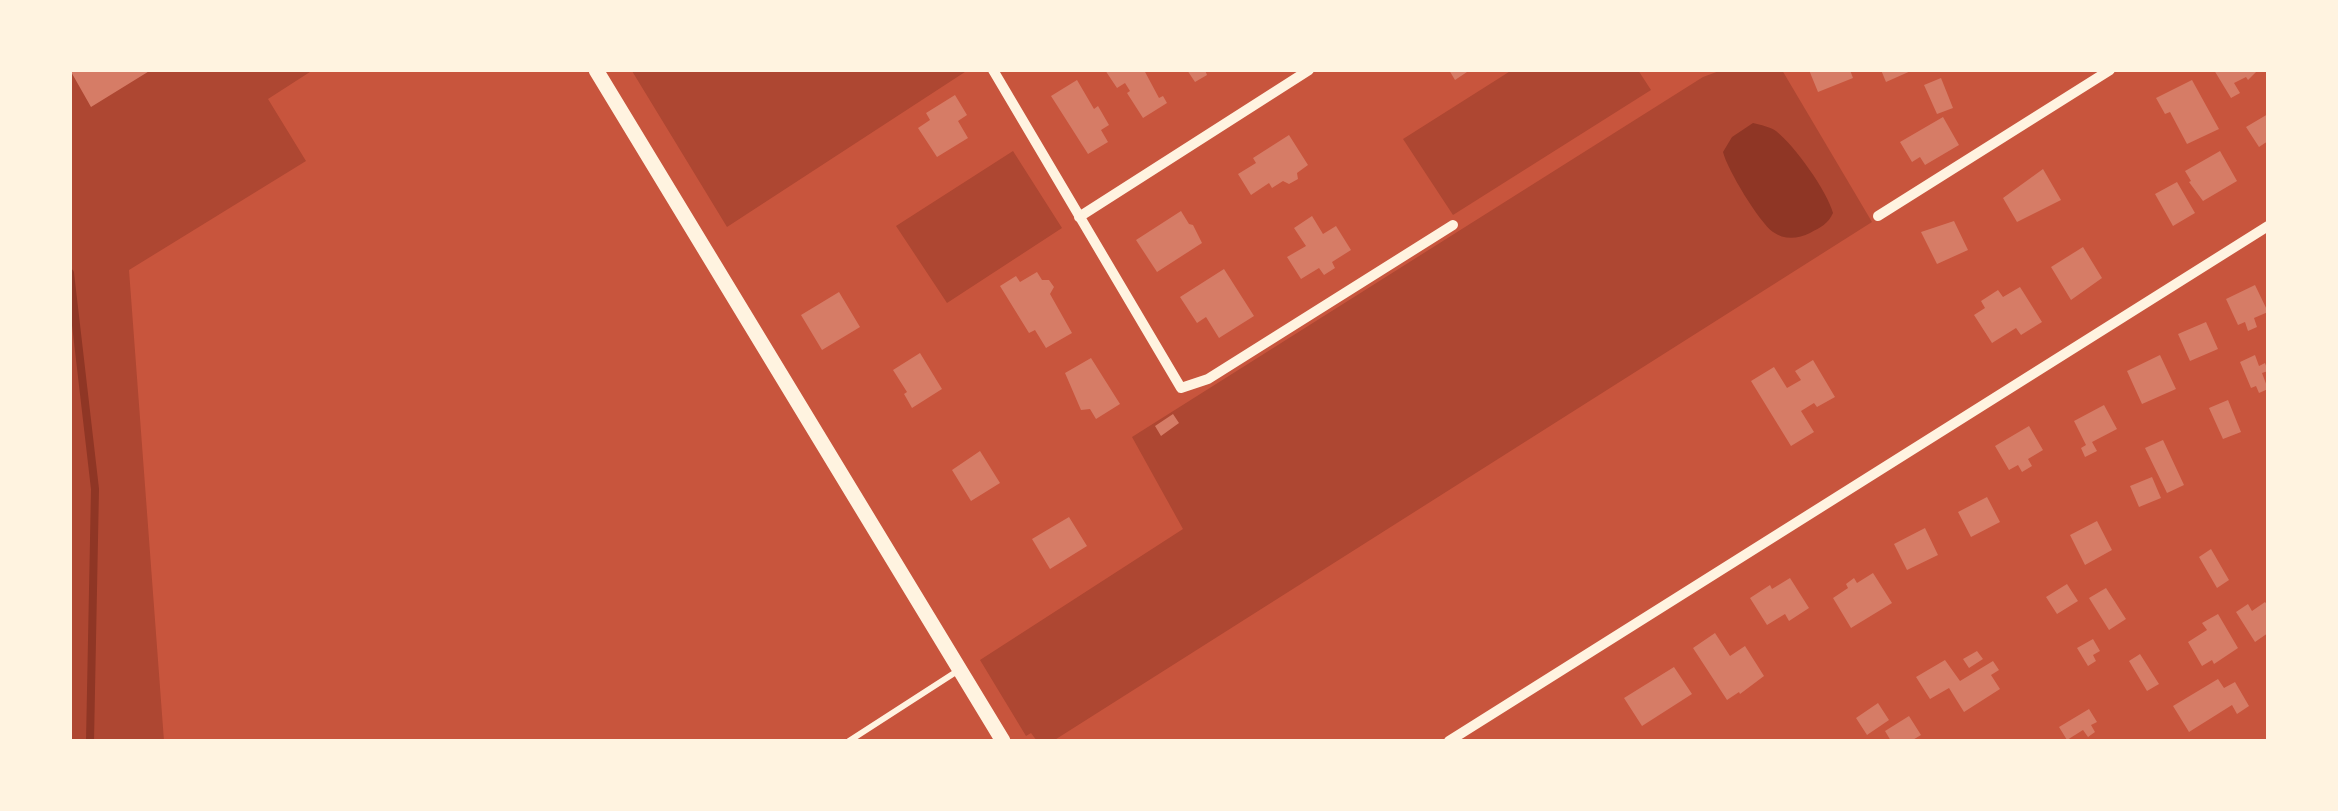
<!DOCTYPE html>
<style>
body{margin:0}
#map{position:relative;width:2338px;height:811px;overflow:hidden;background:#c8553d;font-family:"Titillium Web",sans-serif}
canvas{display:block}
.frame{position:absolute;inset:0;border:72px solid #fff3e0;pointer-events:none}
</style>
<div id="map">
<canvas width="2338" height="811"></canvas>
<div class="frame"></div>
</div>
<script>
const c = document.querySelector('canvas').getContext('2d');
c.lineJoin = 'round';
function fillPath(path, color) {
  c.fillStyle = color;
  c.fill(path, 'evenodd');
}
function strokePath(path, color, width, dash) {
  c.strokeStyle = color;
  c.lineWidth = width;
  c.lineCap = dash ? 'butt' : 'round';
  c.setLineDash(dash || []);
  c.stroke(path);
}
fillPath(new Path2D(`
 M70,70H313L268,99L306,161L129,270L164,741H70Z
 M968,70L727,227L632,71L634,70Z
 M1512,70H1638L1651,90L1453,215L1403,139Z
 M1722,70H1782L1872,222L1053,741H1037L1031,733L1026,736L980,660L1183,529L1132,437L1703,77Z
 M1013,151L1062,228L947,303L896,226Z`), '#ae4732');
fillPath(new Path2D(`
 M1753,123C1761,125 1770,127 1776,131C1795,146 1827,191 1833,213C1828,224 1821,227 1810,233C1798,239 1784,240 1773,232C1759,222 1727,169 1723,152L1732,137Z`), '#8f3625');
strokePath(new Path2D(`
 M70,273L95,489L90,741`), '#8f3625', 8);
fillPath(new Path2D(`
 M70,70H151L91,107Z
 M1105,70H1144L1159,98L1163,96L1167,103L1143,118L1127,93L1130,91L1125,83L1117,88Z
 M1187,70H1205L1207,75L1195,82Z
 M1449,70H1470L1455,80Z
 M1809,70H1850L1853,78L1818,92Z
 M1881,70H1913L1886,82Z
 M2214,70H2258L2248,80L2246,77L2234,83L2240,93L2231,98Z
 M1941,78L1953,108L1937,114L1924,85Z
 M1077,80L1094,109L1098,106L1109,125L1101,130L1108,142L1088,154L1051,96Z
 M2192,80L2219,129L2187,144L2170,112L2165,114L2156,98Z
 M955,95L967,115L958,121L968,138L937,157L918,128L930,120L926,113Z
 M2268,114V141L2259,147L2246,127Z
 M1943,117L1959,145L1925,165L1920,157L1912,162L1900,142Z
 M1289,135L1308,165L1297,173L1298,179L1289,184L1283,181L1272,188L1269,183L1251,195L1238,174L1256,163L1253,158Z
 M2220,151L2237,181L2203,201L2189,182L2191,181L2185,171Z
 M2043,169L2061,200L2017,222L2003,198Z
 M2177,182L2195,213L2173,226L2155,194Z
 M1181,211L1189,224L1193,225L1202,243L1157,272L1136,240Z
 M1312,216L1323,234L1336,226L1351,250L1332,262L1335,268L1324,275L1319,268L1301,279L1287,257L1306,246L1294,228Z
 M1954,221L1968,250L1937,264L1921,232Z
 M2083,247L2102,278L2071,300L2051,267Z
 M1224,269L1254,316L1219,338L1206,317L1197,323L1180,297Z
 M1037,272L1042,280H1049L1054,287L1050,294L1072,333L1046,348L1035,330L1029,333L1000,286L1016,276L1020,282Z
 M2255,285L2268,312L2254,318L2257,327L2248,331L2245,322L2238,325L2226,299Z
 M2020,287L2042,322L2021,335L2016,328L1992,343L1974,315L1985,308L1981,301L1998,290L2003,297Z
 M839,292L860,327L822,350L801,315Z
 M2206,322L2218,349L2190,361L2178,334Z
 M920,353L942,389L912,408L904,394L907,392L893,370Z
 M2160,355L2176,389L2142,404L2127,371Z
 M2255,355L2259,366L2265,363L2268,371L2262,373L2268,389L2259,393L2256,386L2251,388L2240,362Z
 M1091,358L1120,404L1096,419L1090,409L1081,410L1065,373Z
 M1813,360L1835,397L1817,407L1814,403L1801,411L1814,432L1791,446L1751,381L1774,367L1787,388L1801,380L1795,371Z
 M2228,400L2241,432L2223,439L2209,408Z
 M2104,405L2117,429L2092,442L2097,451L2085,457L2081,448L2086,445L2074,421Z
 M1173,414L1179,423L1161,436L1155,426Z
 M2029,426L2043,450L2028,459L2032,466L2022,472L2018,465L2009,470L1995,446Z
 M2163,440L2184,485L2167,493L2145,448Z
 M980,451L1000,483L971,501L952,470Z
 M2152,477L2161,498L2139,507L2130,486Z
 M1987,497L2000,522L1971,537L1958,512Z
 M1069,517L1087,546L1050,569L1032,539Z
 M2097,521L2112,550L2085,565L2070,535Z
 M1925,528L1938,555L1907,570L1894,544Z
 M2211,549L2229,580L2217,588L2199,557Z
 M1873,573L1892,603L1851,628L1833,598L1848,588L1846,584L1854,578L1857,583Z
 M1790,578L1809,608L1789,621L1785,614L1767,625L1750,598L1770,585L1772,589Z
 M2067,584L2078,601L2057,614L2046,597Z
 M2106,588L2126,619L2109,630L2089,598Z
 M2265,602L2268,606V633L2255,642L2236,612L2248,604L2252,611Z
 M2218,614L2238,648L2214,664L2212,660L2202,666L2188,642L2207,630L2202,623Z
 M1715,633L1730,656L1745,646L1764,676L1740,694L1739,692L1727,700L1693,648Z
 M2093,639L2100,651L2093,655L2096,661L2088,666L2077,648Z
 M1977,651L1983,659L1969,668L1963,659Z
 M2140,654L2159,684L2147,691L2129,661Z
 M1945,660L1960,681L1993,661L1999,670L1991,675L2000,689L1964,712L1949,688L1930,699L1916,677Z
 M1674,667L1692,694L1642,726L1624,698Z
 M2218,679L2224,688L2235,682L2249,706L2237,714L2232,705L2189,732L2173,706Z
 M1878,703L1889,720L1867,735L1856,718Z
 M2089,709L2097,722L2091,725L2095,732L2088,737L2083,730L2067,740L2059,727Z
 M1909,716L1921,735L1911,741H1891L1885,731Z`), '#d67c66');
strokePath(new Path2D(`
 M849,741L959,670`), '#fff3e0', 6);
strokePath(new Path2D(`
 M993,70L1181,388L1208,379L1453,225
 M1878,216L2110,70
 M1079,217L1309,70
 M1449,741L2268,226`), '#fff3e0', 10);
strokePath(new Path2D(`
 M596,70L1003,741`), '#fff3e0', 15);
</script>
